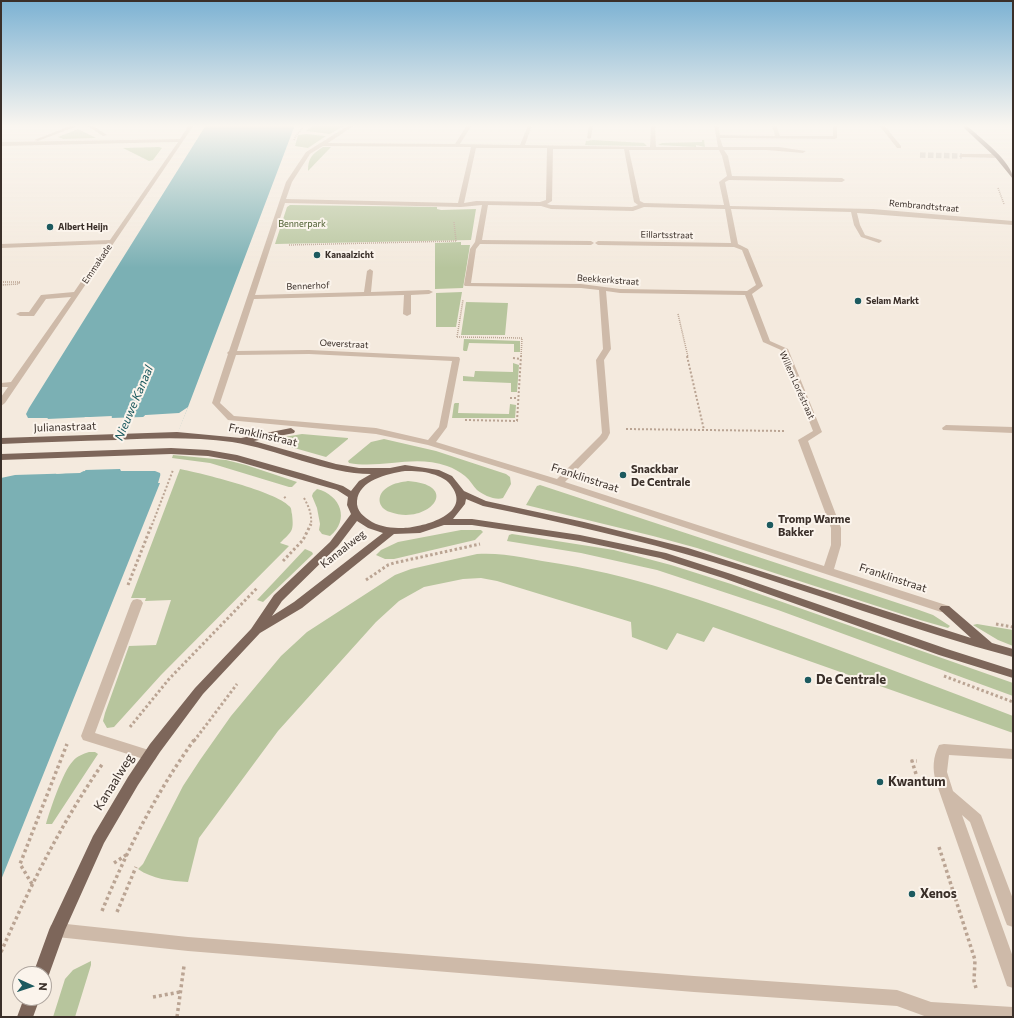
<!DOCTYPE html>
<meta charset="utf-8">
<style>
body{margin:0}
#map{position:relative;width:1014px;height:1018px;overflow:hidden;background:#f4eade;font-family:Commissioner,sans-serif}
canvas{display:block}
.frame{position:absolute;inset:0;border:2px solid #3a2f29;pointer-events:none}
.north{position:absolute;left:12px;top:966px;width:40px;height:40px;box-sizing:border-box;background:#fbf4ec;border:1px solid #aea59e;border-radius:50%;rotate:93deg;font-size:11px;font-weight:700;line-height:16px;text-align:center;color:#3a2f29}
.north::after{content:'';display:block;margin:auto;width:14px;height:18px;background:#1c5a5f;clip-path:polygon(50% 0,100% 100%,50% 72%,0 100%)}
</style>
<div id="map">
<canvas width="1014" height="1018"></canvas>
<div class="frame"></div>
<div class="north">N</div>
</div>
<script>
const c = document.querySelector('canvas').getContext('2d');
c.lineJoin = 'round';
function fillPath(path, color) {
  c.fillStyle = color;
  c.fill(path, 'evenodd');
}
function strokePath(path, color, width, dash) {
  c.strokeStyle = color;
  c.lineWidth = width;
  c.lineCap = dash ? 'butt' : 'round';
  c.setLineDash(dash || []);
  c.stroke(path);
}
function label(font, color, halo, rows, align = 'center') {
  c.font = font + ' Commissioner,sans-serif';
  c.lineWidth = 4;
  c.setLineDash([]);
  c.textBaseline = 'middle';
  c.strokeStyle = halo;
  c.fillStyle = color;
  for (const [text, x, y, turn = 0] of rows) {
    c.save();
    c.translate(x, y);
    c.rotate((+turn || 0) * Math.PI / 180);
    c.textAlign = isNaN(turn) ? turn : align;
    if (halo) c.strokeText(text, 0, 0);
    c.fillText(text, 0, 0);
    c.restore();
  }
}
fillPath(new Path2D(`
 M314,125H345L330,134L306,131Z
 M78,129L96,138L63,139L58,137Z
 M306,134L326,136L308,148L295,146L298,135Z
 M593,140L644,143L647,146L569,145H585L586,141Z
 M702,140H704L705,147L696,145V147L658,145L662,143L702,142Z
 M159,147L162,148L153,160L149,161L123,148Z
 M323,147H331L308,171C308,158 312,154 323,147Z
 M290,205L437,207V209L441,210L476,209L471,240L275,244L287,207Z
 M461,242V245H470L463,288L435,289V243Z
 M462,292L456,327H436V293Z
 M466,302L508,303L505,335H461Z
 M464,339L520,341V352H514V344L469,343L467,351H464L463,350Z
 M513,363L519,365L517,392H511V383L463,381V376L474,377L475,371L513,372Z
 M455,403H459L458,413L509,414L510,404L516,405L515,418H452L454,404Z
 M302,434L348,438V439L326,457L266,440Z
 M384,439L436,451L506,474L510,477L511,484L503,498C496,501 483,495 477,490C473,486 470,480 465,476C460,472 453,468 447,466C414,454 382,469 349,463L348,461L371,442Z
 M173,455L226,460L246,465L297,482L292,487H289L210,463L172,458Z
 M180,469C201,473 277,492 289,506C292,508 291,511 292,514C294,532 292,531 280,543L289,546L161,675L114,727L107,728L103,721L105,713L129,646L156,645L171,600L145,601L146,598H131Z
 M408,481C463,485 428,526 390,512C377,508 376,494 388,487C394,483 402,482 408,481Z
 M540,485L919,610L933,615L950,626L948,628L920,620L697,548L653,536L526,505L537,486Z
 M317,489C341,495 350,520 330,536L322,534L319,530L320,524L317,508L312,496L313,493Z
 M461,530H481L483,532L475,540L394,559H385L376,555L381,550L398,542Z
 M512,534L614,550L671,565L731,584L1013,683V696L778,610L657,570L581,553L507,541L509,535Z
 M305,549L312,552L313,554L263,602L257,600Z
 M477,554C504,552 533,560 561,564C644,578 722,607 801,636C872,662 943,689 1013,716V733L713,627L704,642L677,633L667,650L632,637L631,622L497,581L481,578L463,579L424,587L399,601L376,622L278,731L199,838L188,882C171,881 152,879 138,869L143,864L183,786L200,760L231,716L281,656L307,632L395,575L411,569Z
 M977,624L1013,630V646L998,640L973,625Z
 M89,752H95L98,754L52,824H46C50,810 63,771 73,761C77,756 83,754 89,752Z
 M91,961V965L75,1017H53L65,979L73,970Z`), '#b7c59d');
fillPath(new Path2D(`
 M206,125H295L188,407L161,473L158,483H160L1,880V478L15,475L48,418H28L26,414L29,408ZM145,415H153L130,471H121ZM85,417H112L85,471L56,474Z`), '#7bb0b4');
fillPath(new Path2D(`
 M188,407L161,476L160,473L155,471H121L120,469L85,470L80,473L14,475L47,419L112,416L111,418L143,417L146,415L179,413ZM146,417H150L128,469H123ZM109,418L83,470L59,472L86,419Z`), '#f4eade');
strokePath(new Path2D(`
 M920,155L962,156`), '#cfc5ba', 5.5, [5.5, 2.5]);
strokePath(new Path2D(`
 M294,140C296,134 301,131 304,125
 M998,188L1004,204
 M454,222L456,241
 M289,245L456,241
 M1,282H20L18,284L1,285
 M678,314L688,357
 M457,337L522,338L521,357
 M457,337L463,300`), '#baa493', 1.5, [1, 1]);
strokePath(new Path2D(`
 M687,356L704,430
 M513,358L521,359
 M510,398H518
 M465,420L517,421L521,356
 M626,429L785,431
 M284,498L287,496
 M304,498C309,507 312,514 311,525
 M152,525L173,470`), '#baa493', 2, [2, 2]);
strokePath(new Path2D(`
 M283,561L303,540L311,524
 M366,580L388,565L394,563L480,544
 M128,585L152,524
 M996,624L1013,627
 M944,676L1013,702
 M130,727L169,679L258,587
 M194,741L237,684`), '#baa493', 3, [2.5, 2.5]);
strokePath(new Path2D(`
 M916,774L912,761H917
 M939,847L975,960L974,981L976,988
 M114,863L126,855
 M32,884L20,864L67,744
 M102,911C127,850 156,793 194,740
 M117,912L136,867
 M1,952C30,886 62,822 103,763
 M153,997L180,992
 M177,1017L184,966`), '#baa493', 3.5, [3, 3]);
fillPath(new Path2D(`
 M73,125H80L38,141L34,140Z
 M86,125H92L107,135L103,136Z
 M189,125H194L5,403L1,406V397L8,387H1V383L11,382L71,297L46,299L34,316H20L16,314L20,312H29L41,295L74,292L107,244L1,248V244L110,240L178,142L1,146V142L180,139Z
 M349,125H355L328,143L455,144L467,125H472L460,144L520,145L528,125H532L525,145L650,147L651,125H655L656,147H718L714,125H718L720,135L775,136L772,125H776L780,136H833V125H837V138L835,139L720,138L723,147H779L806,151L803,153L766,150H724L728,156L732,176L842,178L845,180L842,182L729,180L725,182L730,206L873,209L1013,221V225L857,213L860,225L865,235L881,240L882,241L879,243L861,237L854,225L851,212L731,209L738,244L748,249L763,286L752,294L770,341L788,349L822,432L808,441L841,528V545L834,569L949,606L951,609L949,612H941L556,485L428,445L376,434L228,420L212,403L228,354L227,353L229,351L286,182L306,152ZM323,146L471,147L458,203L286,199L292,182L310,154ZM476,148H547L546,200L540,202L476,201L464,203ZM553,149H624L634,202L638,205L632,207L551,205L547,204L552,201ZM629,150H719L722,156L727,176L719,182L724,205L644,203L640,201ZM285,203L461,207L482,205L475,242L470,249L464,285L465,286L581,288L599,290L603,349L596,360L602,433L600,436L557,479L436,442L447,427L460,359L459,357L309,350L237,351L254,299L404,295L403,314L407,316L411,314V295L429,294L433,292L429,290L371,292L373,271L370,269L367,271L364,292L255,295ZM488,205L541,206L551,209L633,211L644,207L725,209L731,243L598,241L595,243L598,245L734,247L742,250L756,285L747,291L620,289L581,284L471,283L476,249L480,244L591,245L594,243L591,241L482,240ZM606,291L620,293L745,295L763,342L781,350L813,431L798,440L831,528V545L824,566L565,482L607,439L610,433L604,360L611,349ZM309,354L452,361L439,427L428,440L376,428L234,416L220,403L236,355Z
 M589,125H593L591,138L589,139L587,138Z
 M879,125H884L901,146V148H897Z
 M962,154H997L1000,156L997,158L960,157L959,156Z
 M946,425L1013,427V433L943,430L942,428Z
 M137,599L141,600L143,603L95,733L155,752L157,756L155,760L150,761L83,740L81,736L131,603L133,600Z
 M944,744L1013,749V759L949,755L947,772L953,791L981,815L1013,899V927L1007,925L1005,920L970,822L962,815L1013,957V988L1007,986L1005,980L936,782C932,769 933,757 939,745Z
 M57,923L188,937L694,976L897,990L931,1002L1013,1007V1017H927L897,1006L694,992L188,951L57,937L51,935L49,930L51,925Z`), '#cebaa9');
fillPath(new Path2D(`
 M961,125H966C978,136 1013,162 1013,179L995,157Z
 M291,428L295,431L294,433L254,441L336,464L359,468H390L405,465L439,470L452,476L464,491L486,501L584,522L688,548L971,638L939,609L941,606H949L992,643L1013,649V657C911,630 813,592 713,562C637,539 560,522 483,506L466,499L465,504L453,519H472L580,535L666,553L731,574L947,649L1013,670V678L939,655L723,578L660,558L580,541L472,525H444L420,533L394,534L302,608L260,633L203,694L160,752L138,785L104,843L65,930L47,980L44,981V974H33L49,930L93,836L128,777L150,744L195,688L251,629L274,595L330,542L351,514L347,505L348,497L337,490L236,461L208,456L171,454L1,460V454L171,448L208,450L237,455L304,474L343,486L351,491L359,481L371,474C327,474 277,449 232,442C193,437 155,438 117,440C78,441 40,442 1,444V438L177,432L241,438ZM405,471C414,471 424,471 432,474C440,476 448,480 452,487C472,515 420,528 402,528C392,528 381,527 372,522C364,517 356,511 357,501C359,480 387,474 405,471ZM357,521L368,528L383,533L294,602L272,616L282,601L338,546Z
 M24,998H40L33,1017H17Z`), '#7d665a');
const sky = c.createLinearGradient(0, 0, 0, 268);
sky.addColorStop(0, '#7cb2d3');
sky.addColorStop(0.47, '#faf6f0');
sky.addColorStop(1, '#faf6f000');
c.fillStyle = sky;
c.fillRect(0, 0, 1014, 268);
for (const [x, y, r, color] of [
 [50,227,4,"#1c5a5f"],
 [317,255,4,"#1c5a5f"],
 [858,301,4,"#1c5a5f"],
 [623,475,4,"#1c5a5f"],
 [770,525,4,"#1c5a5f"],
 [808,680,4,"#1c5a5f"],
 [880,782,4,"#1c5a5f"],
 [912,894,4,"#1c5a5f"]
]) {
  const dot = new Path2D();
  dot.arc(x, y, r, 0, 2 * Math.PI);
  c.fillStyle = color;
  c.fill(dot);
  strokePath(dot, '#fbf4ec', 1.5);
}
label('9px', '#3a2f29', '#fbf4ec', [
 ["Rembrandtstraat",924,206,5],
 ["Eillartsstraat",667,235,1],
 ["Emmakade",97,264,-56],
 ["Beekkerkstraat",608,280,4],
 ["Bennerhof",308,286,-2],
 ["Oeverstraat",344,344,3],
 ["Willem Loréstraat",797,385,66]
]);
label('9px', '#485a2b', '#fbf4ec', [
 ["Bennerpark",302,224]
]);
label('bold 9px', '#3a2f29', '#fbf4ec', [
 ["Albert Heijn",58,227],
 ["Kanaalzicht",325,255],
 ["Selam Markt",866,301]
], 'left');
label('11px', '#3a2f29', '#fbf4ec', [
 ["Julianastraat",65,427,-2],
 ["Franklinstraat",263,435,13],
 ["Franklinstraat",585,478,18],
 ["Kanaalweg",343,549,-38],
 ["Franklinstraat",893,578,18]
]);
label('bold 11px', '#3a2f29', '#fbf4ec', [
 ["Snackbar",631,469],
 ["De Centrale",631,482],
 ["Tromp Warme",778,519],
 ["Bakker",778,532]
], 'left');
label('italic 12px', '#1c5a5f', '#fbf4ec', [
 ["Nieuwe Kanaal",134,403,-67]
]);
label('bold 13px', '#3a2f29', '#fbf4ec', [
 ["De Centrale",816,680],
 ["Kwantum",888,782],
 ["Xenos",920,894]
], 'left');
label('13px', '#3a2f29', '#fbf4ec', [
 ["Kanaalweg",114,782,-58]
]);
</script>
